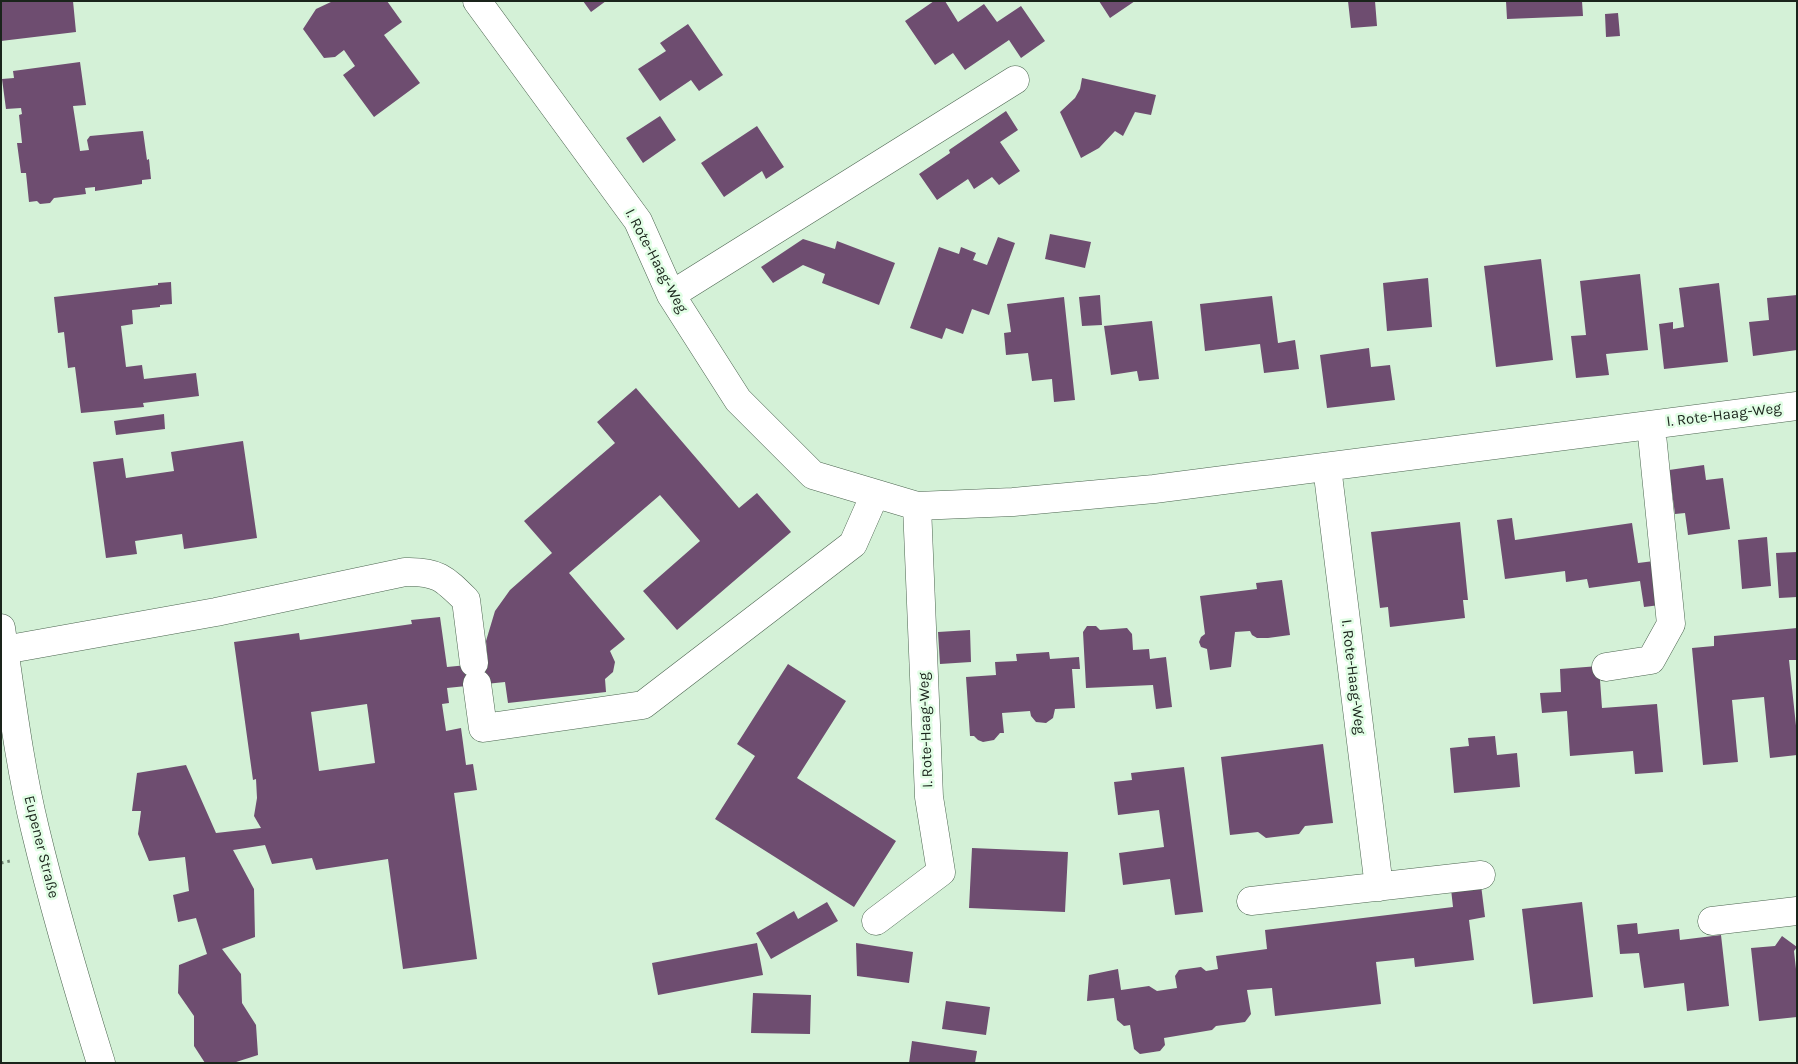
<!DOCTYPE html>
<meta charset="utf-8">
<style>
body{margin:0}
#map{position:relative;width:1798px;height:1064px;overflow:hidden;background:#d4f1d7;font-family:Karla,sans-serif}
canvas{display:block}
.frame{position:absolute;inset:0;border:2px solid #1a241b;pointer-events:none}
</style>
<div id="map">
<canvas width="1798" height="1064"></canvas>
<div class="frame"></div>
</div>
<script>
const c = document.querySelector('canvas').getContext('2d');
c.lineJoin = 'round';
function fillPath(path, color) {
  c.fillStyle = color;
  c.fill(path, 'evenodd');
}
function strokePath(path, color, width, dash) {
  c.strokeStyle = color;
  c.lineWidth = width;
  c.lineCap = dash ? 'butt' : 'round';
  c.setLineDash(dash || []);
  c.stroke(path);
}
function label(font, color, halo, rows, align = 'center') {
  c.font = font + ' Karla,sans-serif';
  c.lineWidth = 5;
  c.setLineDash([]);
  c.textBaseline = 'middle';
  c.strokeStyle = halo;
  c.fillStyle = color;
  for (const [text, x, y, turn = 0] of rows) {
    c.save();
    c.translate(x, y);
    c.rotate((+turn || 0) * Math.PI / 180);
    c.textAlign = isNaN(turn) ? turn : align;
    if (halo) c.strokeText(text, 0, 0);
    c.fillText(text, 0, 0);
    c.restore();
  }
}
fillPath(new Path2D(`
 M1,1H73L76,32L1,41Z
 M333,1H387L402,22L384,35L420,83L374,117L343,75L355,66L344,50L335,57L324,58L303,29L316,9Z
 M583,1H606L591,12Z
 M934,1H945L958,22L984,4L997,22L1021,6L1045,41L1021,58L1009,40L965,70L953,53L935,65L905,21Z
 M1099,1H1135L1110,18Z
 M1348,1H1375L1377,26L1351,28Z
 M1506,1H1582L1583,16L1507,19Z
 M1618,13L1620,36L1606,37L1605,14Z
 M688,24L723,75L699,91L691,80L660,101L638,69L666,51L660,43Z
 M80,62L86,105L73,106L80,151L89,150L87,140L90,136L143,131L147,160L149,159L151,179L142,180V184L95,191V187L85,188L86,194L54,198L50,203L40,204L37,201L29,202L26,173H21L17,143H22L19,115L22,114L21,108L6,109L2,79L14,78L13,71Z
 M1082,78L1156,95L1151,115L1135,112L1123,136L1115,131L1099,148L1081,158L1060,112L1075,98L1080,89Z
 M1006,111L1018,130L1000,142L1020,171L999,185L992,177L974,189L968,179L937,200L919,174L950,153L949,150Z
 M660,116L676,140L643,163L626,138Z
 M757,126L784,167L766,179L762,171L724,197L701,163Z
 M1050,234L1091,242L1085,268L1045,259Z
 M998,237L1015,243L989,315L972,309L963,334L946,328L942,339L910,328L939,247L959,254L961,247L976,253L973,260L987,265Z
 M803,239L835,249L837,241L895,263L879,305L822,283L825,274L803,265L773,283L761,267Z
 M1541,259L1553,360L1496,367L1484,266Z
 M1640,274L1648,350L1606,354L1609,375L1576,378L1571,336L1586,335L1580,281Z
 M1428,278L1432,327L1387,331L1383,283Z
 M171,282L172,304L160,305V307L132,310L133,324L121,326L126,367L142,365L144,379L196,373L199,396L143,403L144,407L81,413L75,367L68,368L64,332L58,333L54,297L158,285V283Z
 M1719,283L1728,362L1664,369L1659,324L1673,322V329L1684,327L1679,288Z
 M1100,295L1102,325L1082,326L1079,297Z
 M1797,295V350L1753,356L1749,322L1769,320L1767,298Z
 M1272,296L1278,343L1295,340L1299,369L1264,373L1260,344L1205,351L1200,304Z
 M1064,297L1075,400L1054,402L1052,379L1032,381L1028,353L1006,355L1004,333L1011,332L1007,304Z
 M1152,321L1159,379L1139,381L1137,371L1111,375L1104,326Z
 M1369,348L1371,367L1390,365L1395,400L1327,408L1320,355Z
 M636,388L739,508L757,493L791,532L677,630L643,591L700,541L660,495L569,573L625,639L610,651L615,662L613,672L605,679L606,692L508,703L505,682L447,688L449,703L442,704L446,731L461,728L466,765L473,764L477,790L454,793L477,959L403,969L388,859L316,870L312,858L272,864L265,845L233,850L254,889L255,937L222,949L241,974L242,1003L256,1025L258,1055L233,1063H205L194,1046V1016L178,993L179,965L207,954L196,918L178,922L173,895L189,891L185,857L149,861L138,834L141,811H132L137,773L186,765L216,833L261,828L254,816L257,798L256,779L253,780L234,642L299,633L300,640L412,624L411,620L440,617L447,667L488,663L486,641L495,611L510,590L552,553L524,521L615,443L597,422ZM367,704L375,763L319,771L311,712Z
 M164,414L165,429L116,435L114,421Z
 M243,441L257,538L184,549L182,534L135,541L137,554L106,558L93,462L123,458L126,478L174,471L171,452Z
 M1704,465L1706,480L1723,478L1730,529L1688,535L1685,513L1675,514L1669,470Z
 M1512,518L1515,540L1632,523L1638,563L1654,561L1660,605L1644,607L1640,581L1589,588L1587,579L1566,582L1565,571L1505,579L1497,520Z
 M1460,522L1468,600H1463L1465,618L1390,627L1388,607L1380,608L1371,532Z
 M1767,537L1771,586L1742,589L1738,540Z
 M1797,552V597L1779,598L1776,553Z
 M1282,580L1290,635L1268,638H1257L1252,635L1250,631L1235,632L1231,667L1210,670L1207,649L1201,647L1199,642L1201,637L1205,634L1200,596L1257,589L1256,583Z
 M1087,626H1096L1100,630L1127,628L1132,634L1133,650L1149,649L1150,659L1166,657L1172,707L1156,709L1153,685L1086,688L1083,632Z
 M1797,628V660H1789L1797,735V755L1770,758L1764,697L1732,700L1738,762L1703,765L1692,648L1714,646V636Z
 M970,630L971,662L940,664L938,632Z
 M1049,652L1050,659L1079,657L1080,669H1072L1075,708L1055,709L1053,718L1046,723L1036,722L1031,716L1030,711L1002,713L1004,733H1000L994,740L983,742L978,740L974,736H970L966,677L996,675L995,662L1017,661L1016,654Z
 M788,664L846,701L797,778L896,841L854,907L715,819L755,756L737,744Z
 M1599,666L1602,708L1657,704L1663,772L1635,774L1633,751L1570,756L1567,711L1542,713L1540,693L1561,692L1560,669Z
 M1495,736L1497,755L1517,753L1520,787L1454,793L1450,748L1469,746L1468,738Z
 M1323,744L1333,823L1305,826L1299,834L1266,838L1258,832L1230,835L1221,757Z
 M1184,767L1203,912L1175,915L1170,879L1123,885L1119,853L1164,847L1159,810L1118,815L1114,782L1132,780L1131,773Z
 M972,848L1068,852L1065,912L969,908Z
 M1481,885L1485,917L1469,920L1474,960L1415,967L1414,958L1376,962L1381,1004L1275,1016L1272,988L1247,990L1251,1014L1245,1022L1216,1026L1212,1030L1164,1038L1165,1045L1160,1051L1140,1054L1134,1049L1130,1025L1124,1026L1117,1020L1114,998L1087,1001L1089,975L1118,969L1121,990L1149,986L1157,991L1177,988L1175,976L1179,970L1201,967L1206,971L1218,969L1216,956L1267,949L1265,930L1453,907L1451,889Z
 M827,902L838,921L771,959L756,933L794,911L798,919Z
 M1582,902L1593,997L1533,1004L1522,909Z
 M1637,923L1638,934L1679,929L1680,940L1721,935L1729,1006L1687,1011L1684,983L1644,988L1639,953L1620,954L1617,925Z
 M1782,936L1797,947L1794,951L1797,978V1017L1759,1021L1751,948L1775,946Z
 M757,943L763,975L658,995L652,963Z
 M856,943L913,952L909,983L857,976Z
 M753,993L811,995L810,1034L751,1033Z
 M946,1001L990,1007L986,1035L942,1029Z
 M912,1041L977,1051L975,1063H909Z`), '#6e4d70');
const minor = new Path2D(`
 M477,1L638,221L671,295L738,400L813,475L917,506L1013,502L1154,489L1797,406
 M671,295L1015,80
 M1327,467L1379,887
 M4,650L216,612L405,572C437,571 444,578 466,600L474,663
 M1606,667L1651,660L1671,624L1651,425
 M477,684L483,728L643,705L853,544L875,494
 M1251,901L1481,875
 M876,921L941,872L929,797L917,506
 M1712,921L1797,911`);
const major = new Path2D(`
 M1,628C11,695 19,763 35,829C54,908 77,986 101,1063`);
strokePath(minor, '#4c6550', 29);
strokePath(major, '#4c6550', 29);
strokePath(new Path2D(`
 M1,863L10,861`), '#738675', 3, [2.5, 4]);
strokePath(minor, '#fff', 28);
strokePath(major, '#fff', 28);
label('15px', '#1a241b', '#e1fee5', [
 ["I. Rote-Haag-Weg",656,261,62],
 ["I. Rote-Haag-Weg",1724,415,-7],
 ["I. Rote-Haag-Weg",1353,677,83],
 ["I. Rote-Haag-Weg",926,730,-92],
 ["Eupener Straße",41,847,76]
]);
</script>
